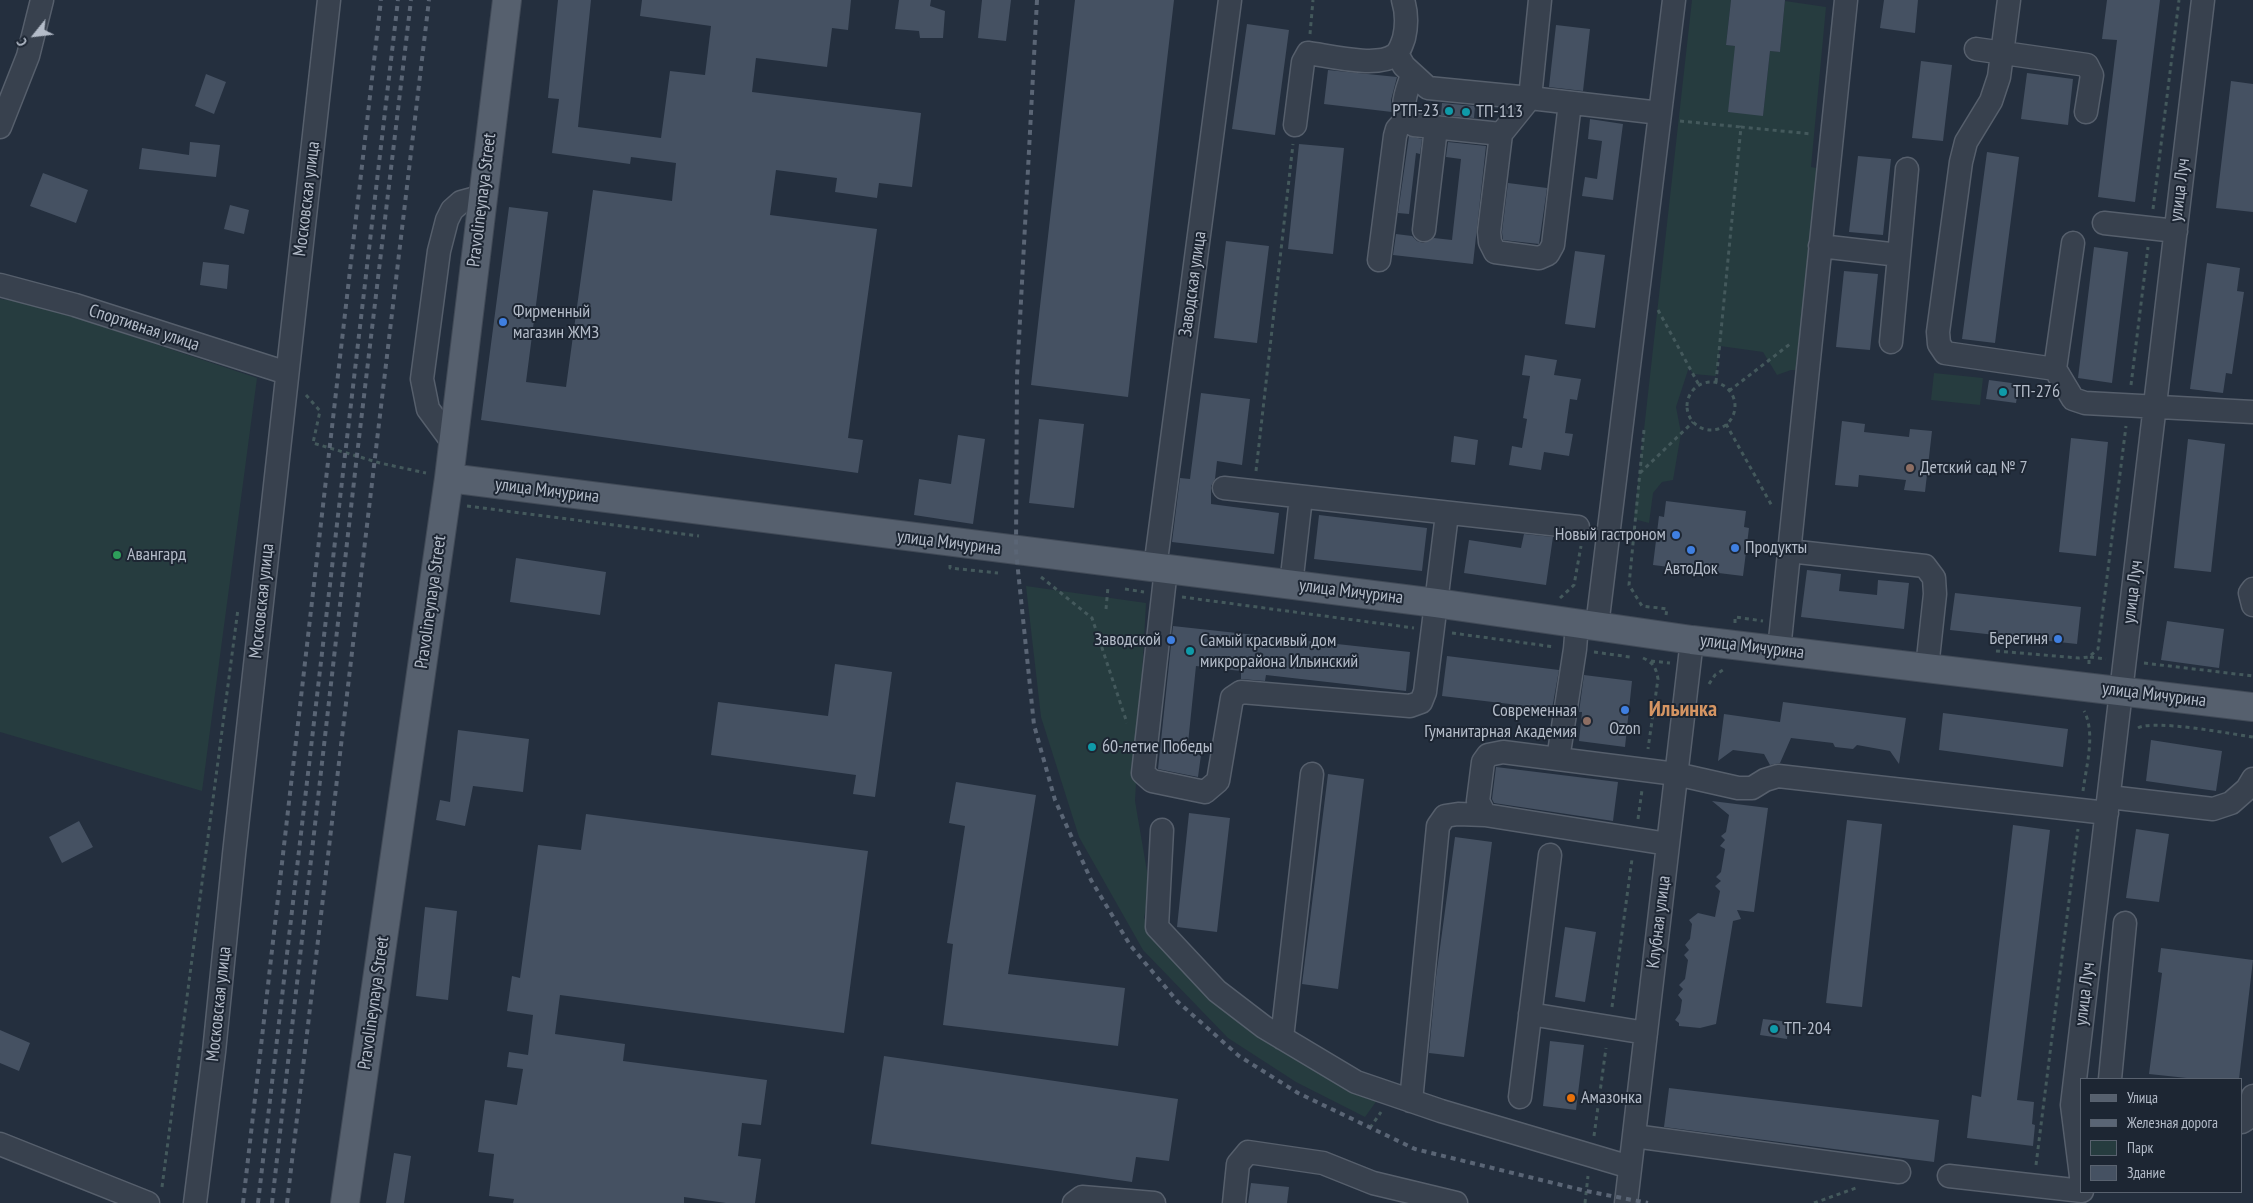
<!DOCTYPE html>
<meta charset="utf-8">
<style>
body{margin:0}
#map{position:relative;width:2253px;height:1203px;overflow:hidden;background:#242f3e;font-family:"PT Sans Narrow",sans-serif}
canvas{display:block}
.legend{position:absolute;left:2080px;top:1078px;width:162px;height:115px;box-sizing:border-box;background:#1d2633;border:1px solid #59626f;margin:0;padding:6px 9px;list-style:none;font-size:15px;color:#b4bcc9}
.legend li{display:flex;align-items:center;gap:10px;height:25px}
.legend b{width:25px;border:1px solid #59626f}
.north{position:absolute;left:10px;top:10px;width:50px;height:50px;-webkit-text-stroke:4px #1d2633;paint-order:stroke;rotate:241deg;font-size:14px;font-weight:700;line-height:20px;text-align:center;color:#b4bcc9}
.north::after{content:'';display:block;margin:auto;width:18px;height:22px;background:#b4bcc9;clip-path:polygon(50% 0,100% 100%,50% 72%,0 100%)}
</style>
<div id="map">
<canvas width="2253" height="1203"></canvas>
<ul class="legend">
<li><b style="height:6px;background:#56606e"></b>Улица</li>
<li><b style="height:6px;background:#5a6575"></b>Железная дорога</li>
<li><b style="height:14px;background:#263c3f"></b>Парк</li>
<li><b style="height:14px;background:#455162"></b>Здание</li>
</ul>
<div class="north">С</div>
</div>
<script>
const c = document.querySelector('canvas').getContext('2d');
c.lineJoin = 'round';
function fillPath(path, color) {
  c.fillStyle = color;
  c.fill(path, 'evenodd');
}
function strokePath(path, color, width, dash) {
  c.strokeStyle = color;
  c.lineWidth = width;
  c.lineCap = dash ? 'butt' : 'round';
  c.setLineDash(dash || []);
  c.stroke(path);
}
function label(font, color, halo, rows, align = 'center') {
  c.font = font + ' "PT Sans Narrow",sans-serif';
  c.lineWidth = 4;
  c.setLineDash([]);
  c.textBaseline = 'middle';
  c.strokeStyle = halo;
  c.fillStyle = color;
  for (const [text, x, y, turn = 0] of rows) {
    c.save();
    c.translate(x, y);
    c.rotate((+turn || 0) * Math.PI / 180);
    c.textAlign = isNaN(turn) ? turn : align;
    if (halo) c.strokeText(text, 0, 0);
    c.fillText(text, 0, 0);
    c.restore();
  }
}
fillPath(new Path2D(`
 M1692,0H1731L1726,45L1735,46L1763,116L1770,51L1780,52L1785,1L1826,7L1811,167L1828,170L1807,371L1791,370L1777,375L1763,352L1720,346L1716,376L1693,374L1689,367L1676,407L1681,433L1673,480L1662,482L1653,493L1649,523L1634,519Z
 M0,299L32,303L257,378L202,791L0,732Z
 M1934,373L1983,378L1980,405L1931,400Z
 M1026,586L1146,603L1135,801L1150,889L1144,918L1188,976L1378,1099L1365,1117L1296,1082L1228,1038L1143,950L1079,837L1041,717Z`), '#263c3f');
fillPath(new Path2D(`
 M558,0H591L578,127L661,138L670,71L705,75L711,26L640,16L642,0H851L848,30L832,28L827,67L756,58L752,92L921,113L912,187L879,183L877,198L835,192L837,178L776,170L770,215L877,229L848,438L863,440L858,473L481,420L509,207L548,212L526,382L566,387L593,190L672,201L676,163L631,157L630,164L552,153L559,99L548,98Z
 M899,0H931L930,6L945,11L943,38H920L919,31L895,29Z
 M982,0H1011L1006,41L978,38Z
 M1075,0H1174L1128,397L1031,385Z
 M1731,0H1785L1780,52L1770,51L1763,116L1728,112L1735,46L1726,45Z
 M1884,0H1918L1915,33L1880,28Z
 M2107,0H2160L2135,202L2098,197L2117,40L2102,39Z
 M1247,24L1289,30L1275,135L1232,129Z
 M1556,25L1590,29L1583,91L1549,87Z
 M1921,61L1952,65L1943,141L1912,138Z
 M1328,70L1397,77L1391,100L1392,112L1324,104Z
 M2027,73L2073,79L2068,125L2021,119Z
 M206,74L226,82L214,114L195,106Z
 M2231,81L2253,84V212L2216,208Z
 M1442,103L1475,106L1474,118L1441,115Z
 M1590,119L1623,124L1613,200L1582,196L1585,177L1597,179L1602,141L1588,139Z
 M1409,136L1422,139L1420,154L1416,153L1409,214L1398,213Z
 M190,142L220,145L216,177L139,169L142,148L189,155Z
 M1448,142L1486,146L1473,264L1393,255L1396,234L1412,236L1417,241L1423,243L1434,238L1452,240L1461,159L1446,157Z
 M1299,144L1344,148L1333,254L1288,249Z
 M1987,152L2019,157L1995,343L1962,339Z
 M1858,156L1891,159L1883,235L1849,232Z
 M43,173L88,190L76,223L30,206Z
 M1508,183L1547,188L1539,244L1503,240L1502,232Z
 M230,205L249,210L244,234L224,229Z
 M1226,241L1269,246L1257,343L1214,338Z
 M2094,247L2128,252L2112,383L2078,378Z
 M1575,251L1605,255L1595,328L1565,324Z
 M203,262L229,265L227,289L200,285Z
 M2207,263L2240,268L2237,291L2244,292L2232,374L2226,373L2223,393L2190,389Z
 M1844,271L1878,274L1870,350L1836,347Z
 M1525,355L1557,360L1554,375L1581,379L1577,400L1570,399L1565,433L1573,434L1569,456L1544,452L1541,470L1509,465L1512,446L1522,448L1527,419L1523,418L1530,376L1522,375Z
 M1989,380L2019,384L2016,403L1986,399Z
 M1201,393L1250,399L1242,465L1217,461L1215,479L1211,486V504L1279,513L1274,554L1172,542L1180,478L1190,479Z
 M1039,419L1084,424L1074,508L1029,503Z
 M1842,421L1865,424L1864,432L1909,437L1910,429L1932,431L1925,492L1904,490L1906,480L1859,475L1858,487L1835,485Z
 M958,435L985,439L973,524L914,515L919,479L951,484Z
 M1454,436L1478,440L1475,465L1451,462Z
 M2071,438L2108,442L2096,556L2059,552Z
 M2188,439L2225,444L2211,572L2174,568Z
 M1666,501L1746,511L1744,527L1749,528L1743,576L1653,565L1659,516L1664,517Z
 M1319,515L1427,528L1422,571L1314,559Z
 M1524,534L1553,537L1546,585L1464,573L1469,540L1521,548Z
 M516,558L606,572L600,615L510,602Z
 M1807,570L1841,574L1839,591L1877,595L1878,580L1909,583L1904,629L1801,617Z
 M1955,593L2081,607L2077,644L1950,630Z
 M2167,621L2224,629L2219,668L2161,660Z
 M1173,626L1410,652L1406,691L1266,675L1265,681L1241,679V671L1196,666L1187,753L1201,755L1198,777L1158,769Z
 M1447,656L1559,670L1552,709L1442,696Z
 M835,664L892,672L875,797L853,794L856,775L711,755L718,702L828,716Z
 M1584,675L1632,681L1625,747L1579,741L1582,712H1579Z
 M1783,702L1906,718L1899,764L1890,751L1857,745L1853,749L1835,747L1833,743L1791,738L1780,763L1770,765L1764,754L1733,750L1718,761L1724,714L1780,722Z
 M1943,713L2068,729L2063,767L1939,750Z
 M458,730L529,739L523,792L473,786L465,826L436,820L440,800L450,802Z
 M2151,740L2222,751L2216,791L2146,781Z
 M1496,767L1618,782L1613,821L1494,803L1492,799Z
 M1328,774L1364,779L1338,989L1302,984Z
 M956,782L1036,795L1008,974L1125,988L1118,1046L943,1025L953,944L947,943L965,826L949,823Z
 M1712,801L1768,808L1754,912L1737,910L1741,919L1733,921L1716,1024L1700,1028L1679,1026V1023L1675,1020L1680,1013L1682,1000L1678,995L1683,989L1679,985L1685,979L1688,960L1684,955L1689,950L1685,945L1690,939L1692,924L1689,920L1698,913L1715,917L1720,891L1715,886L1721,881L1716,877L1721,872L1725,849L1720,846L1725,840L1721,836L1726,832L1729,815Z
 M1189,813L1230,818L1217,932L1177,927Z
 M586,814L868,851L844,1033L560,995L555,1034L625,1044L623,1061L767,1080L761,1125L742,1123L738,1156L761,1159L755,1203H726L684,1197V1203H513L514,1199L489,1196L494,1154L478,1152L485,1100L517,1105L523,1069L507,1067L509,1052L528,1055L533,1015L507,1011L512,976L520,978L538,845L581,850Z
 M1847,820L1882,824L1862,1007L1826,1003Z
 M79,821L93,847L62,863L49,837Z
 M2013,825L2050,830L2017,1100L2034,1102L2032,1124L2035,1125L2033,1146L1967,1138L1972,1095L1981,1097Z
 M2136,829L2169,834L2159,902L2126,898Z
 M1455,837L1492,842L1464,1057L1429,1053L1436,977Z
 M425,907L457,911L448,1000L416,996Z
 M1565,927L1596,932L1585,1002L1555,997Z
 M2161,948L2253,960L2239,1079H2196L2149,1074L2162,973L2158,972Z
 M1763,1019L1789,1022L1787,1039L1760,1035Z
 M0,1030L30,1043L19,1071L0,1063Z
 M1550,1041L1584,1045L1576,1110L1543,1106Z
 M884,1056L1178,1099L1169,1161L1136,1157L1132,1182L871,1144Z
 M1669,1088L1939,1120L1934,1162L1664,1127Z
 M394,1153L411,1156L404,1203H386Z
 M1251,1183L1289,1187L1287,1203H1248Z`), '#455162');
const minor = new Path2D(`
 M2009,0L1999,77L1991,101L1966,142L1961,162L1938,332L1939,344L1945,353L2055,369L2073,243
 M1976,49L2087,65L2092,75L2086,112
 M1397,54L1404,66L1428,88L1530,98L1540,0
 M1412,75C1406,93 1397,112 1414,125L1501,134L1489,232L1490,242L1495,252L1539,258L1548,254L1553,245L1570,103
 M1295,125L1303,62L1308,53C1330,56 1377,68 1395,55C1400,51 1402,44 1404,38C1407,25 1407,13 1403,0
 M0,127L28,56L42,0
 M1501,134L1530,98L1660,113
 M2104,223L2176,231
 M1424,230L1436,128
 M1820,246L1899,255
 M1379,260L1395,136L1397,129L1406,119
 M0,285L75,305L287,373
 M1891,342L1907,169
 M2055,369L2073,399L2085,403L2253,412
 M453,443L428,409L422,379L439,251L447,220L452,210L461,202L483,196
 M1224,488L1578,527
 M1789,551L1925,566L1934,578L1935,594L1927,668
 M1153,567L1157,553L1230,0
 M1166,569L1143,773L1152,781L1205,792L1218,781L1232,698L1241,692L1410,706L1421,702L1425,692L1447,514
 M1291,585L1301,497
 M2253,589L2250,593L2253,605
 M1597,626L1674,0
 M1779,650L1846,0
 M1558,759L1575,649L1577,624
 M2109,797L2213,809L2231,803L2247,789L2253,779
 M1162,830L1157,927L1217,991L1264,1027L1356,1082L1441,1111L1630,1167
 M1668,844L1485,815L1478,801L1483,762L1488,755L1503,752L1676,774L1738,788H1752L1765,780L1778,776L2107,813
 M1530,1014L1646,1033
 M1282,1038L1312,774
 M2110,1079L2125,923
 M1520,1097L1550,855
 M1411,1101L1438,826L1445,816L1458,814L1485,815
 M2242,1122L2250,1117L2253,1096
 M1634,1136L1899,1172
 M0,1144L148,1203
 M1949,1176L2082,1191
 M2082,1184L2072,1105L2203,0
 M195,1203L214,1052L234,854L329,0
 M1074,1203L1082,1197L1154,1203
 M1234,1203L1238,1164L1248,1152L1323,1163L1373,1183L1456,1203
 M1626,1203L1692,640`);
const major = new Path2D(`
 M449,478L1436,603L1692,640L2253,707
 M345,1203L449,478L507,0`);
strokePath(minor, '#565f6c', 25);
strokePath(major, '#414a57', 30);
strokePath(new Path2D(`
 M1310,34L1313,0
 M1680,121L1741,127
 M2153,209L2179,0
 M1658,310L1699,385
 M1716,382L1741,127L1812,134
 M1687 406a24 24 0 1 1 48 0a24 24 0 1 1-48 0Z
 M2131,385L2148,247
 M1729,391L1790,344
 M306,395L320,411L313,443L380,463L426,473
 M1726,424L1772,506
 M1644,430L1629,585L1642,606L1667,609L1666,615
 M1256,471L1293,144
 M1640,473L1693,422
 M467,506L699,536
 M950,565V568L998,573
 M1041,577L1092,618L1127,723
 M1125,589L1144,592
 M1182,597L1414,628
 M1560,598L1574,585L1581,546
 M1106,609L1108,587
 M1735,623V617L1763,621
 M1452,633L1555,647
 M1996,651L2079,658L2089,657L2098,649L2126,426
 M1594,652L1630,657
 M1643,658C1654,663 1656,668 1658,679L1648,749
 M1651,661L1670,663
 M2144,663L2253,676
 M2089,664V657L2106,659
 M1709,684L1715,675L1726,668
 M2138,728C2154,719 2231,734 2253,737
 M2083,791C2086,767 2096,733 2084,711
 M1638,819L1642,790
 M1612,1007L1632,859
 M1370,1128L1381,1112
 M1594,1136L1606,1048
 M2036,1165L2078,829
 M162,1187L238,609
 M1585,1203L1588,1176
 M1814,1203L1856,1188`), '#44595c', 3, [4, 4]);
strokePath(minor, '#38414e', 22);
strokePath(major, '#56606e', 28);
strokePath(new Path2D(`
 M1037,0L1017,376L1016,551L1034,725L1055,800L1091,880L1130,945L1178,1002L1239,1056L1298,1093L1415,1149L1586,1191L1648,1203
 M243,1203L381,0
 M258,1203L398,0
 M272,1203L357,455L411,0
 M287,1203L429,0`), '#5a6575', 4, [5, 5]);
for (const [x, y, r, color] of [
 [1449,111,5,"#0f9aa8"],
 [1466,112,5,"#0f9aa8"],
 [503,322,5,"#3f7fe0"],
 [2003,392,5,"#0f9aa8"],
 [1910,468,5,"#8d6e63"],
 [1676,535,5,"#3f7fe0"],
 [1735,548,5,"#3f7fe0"],
 [1691,550,5,"#3f7fe0"],
 [117,555,5,"#2e9e5b"],
 [2058,639,5,"#3f7fe0"],
 [1171,640,5,"#3f7fe0"],
 [1190,651,5,"#0f9aa8"],
 [1625,710,5,"#3f7fe0"],
 [1587,721,5,"#8d6e63"],
 [1092,747,5,"#0f9aa8"],
 [1774,1029,5,"#0f9aa8"],
 [1571,1098,5,"#e8710a"]
]) {
  const dot = new Path2D();
  dot.arc(x, y, r, 0, 2 * Math.PI);
  c.fillStyle = color;
  c.fill(dot);
  strokePath(dot, '#1d2633', 2);
}
label('18px', '#b4bcc9', '#1d2633', [
 ["РТП-23",1439,111,"right"],
 ["ТП-113",1476,112],
 ["Фирменный",513,312],
 ["магазин ЖМЗ",513,333],
 ["ТП-276",2013,392],
 ["Детский сад № 7",1920,468],
 ["Новый гастроном",1666,535,"right"],
 ["Продукты",1745,548],
 ["Авангард",127,555],
 ["АвтоДок",1691,569,"center"],
 ["Берегиня",2048,639,"right"],
 ["Заводской",1161,640,"right"],
 ["Самый красивый дом",1200,641],
 ["микрорайона Ильинский",1200,662],
 ["Современная",1577,711,"right"],
 ["Гуманитарная Академия",1577,732,"right"],
 ["Ozon",1625,729,"center"],
 ["60-летие Победы",1102,747],
 ["ТП-204",1784,1029],
 ["Амазонка",1581,1098]
], 'left');
label('18px', '#b4bcc9', '#1d2633', [
 ["улица Луч",2180,190,-83],
 ["Московская улица",307,199,-83],
 ["Pravolineynaya Street",482,200,-83],
 ["Заводская улица",1193,284,-82],
 ["Спортивная улица",144,328,18],
 ["улица Мичурина",547,491,7],
 ["улица Мичурина",949,543,7],
 ["улица Мичурина",1351,592,7],
 ["улица Луч",2133,592,-83],
 ["Московская улица",262,601,-84],
 ["Pravolineynaya Street",431,602,-82],
 ["улица Мичурина",1752,647,7],
 ["улица Мичурина",2154,695,7],
 ["Клубная улица",1659,922,-83],
 ["улица Луч",2085,994,-83],
 ["Pravolineynaya Street",374,1003,-82],
 ["Московская улица",219,1004,-84]
]);
label('bold 22px', '#d59563', '#1d2633', [
 ["Ильинка",1683,710]
]);
</script>
